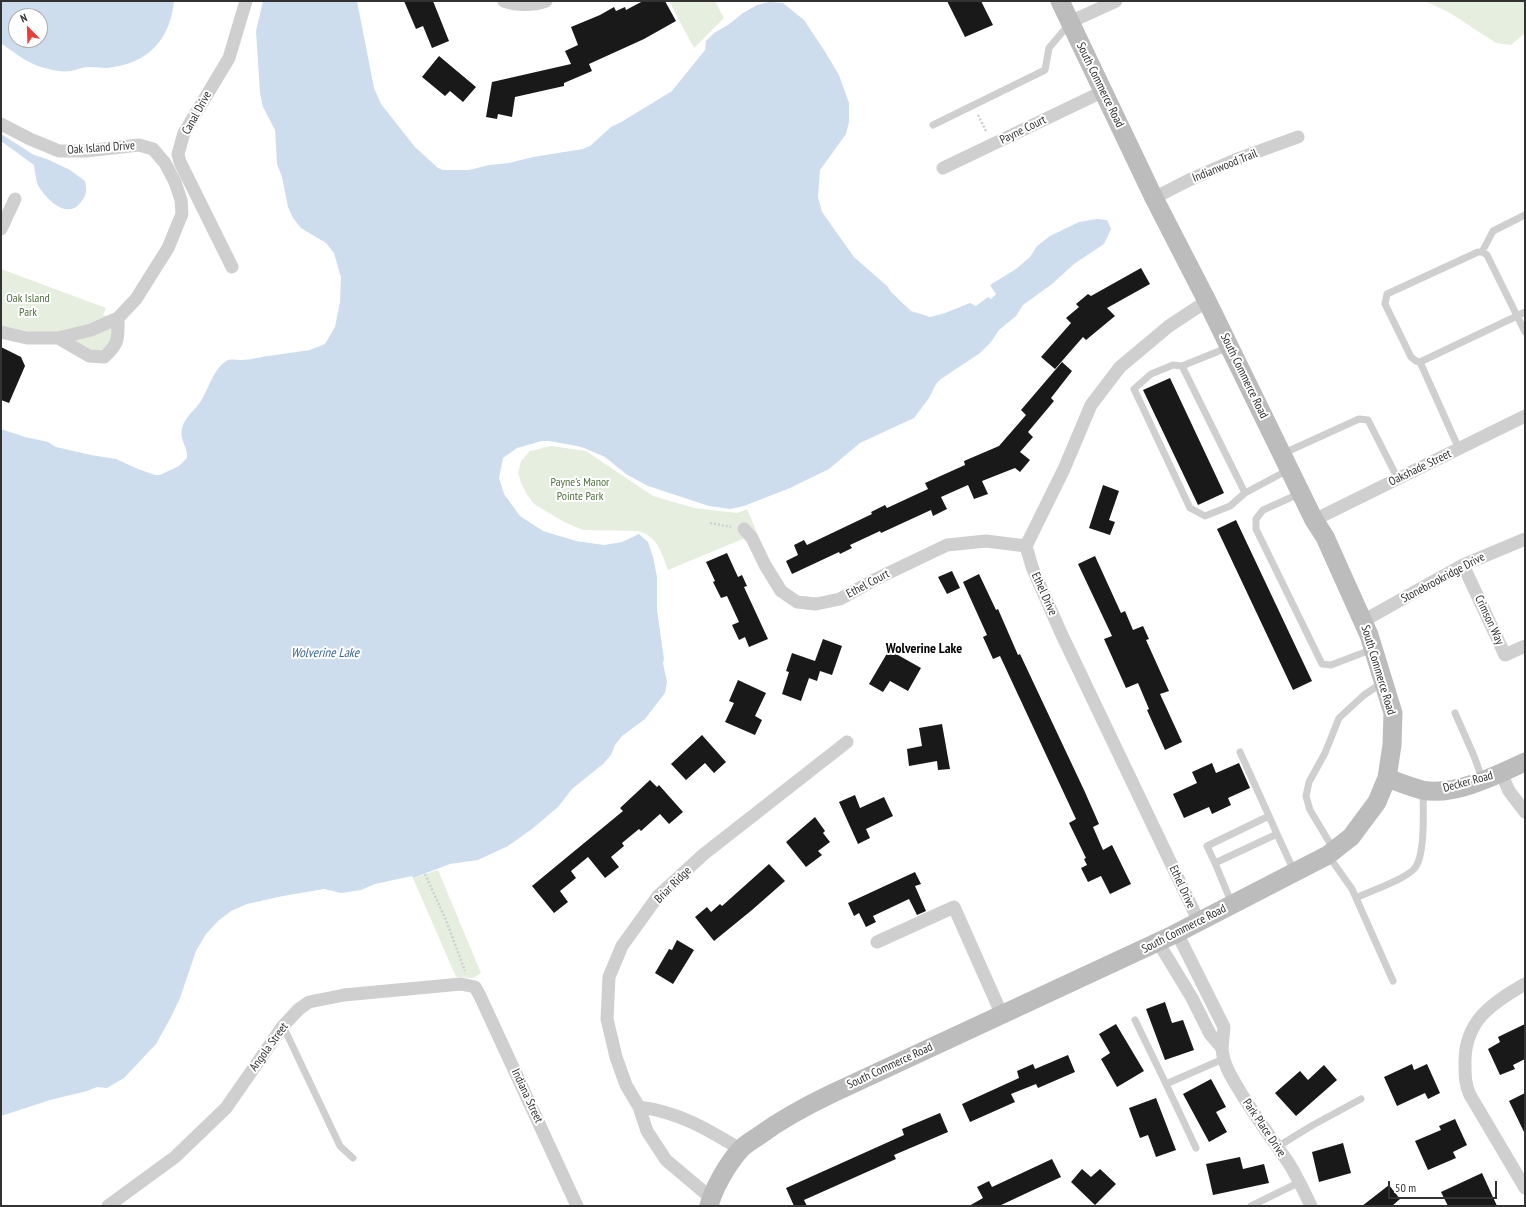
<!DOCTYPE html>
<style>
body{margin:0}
#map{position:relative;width:1526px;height:1207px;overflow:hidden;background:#fff;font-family:"PT Sans Narrow",sans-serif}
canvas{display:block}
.frame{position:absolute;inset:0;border:2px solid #323232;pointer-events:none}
.north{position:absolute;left:8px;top:8px;width:40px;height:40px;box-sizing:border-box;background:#fff;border:1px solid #adadad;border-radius:50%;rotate:337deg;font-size:11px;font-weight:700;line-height:16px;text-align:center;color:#323232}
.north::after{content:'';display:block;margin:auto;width:14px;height:18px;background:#e83e35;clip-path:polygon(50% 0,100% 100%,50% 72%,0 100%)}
.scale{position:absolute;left:1388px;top:1181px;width:109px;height:18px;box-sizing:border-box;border:2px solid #323232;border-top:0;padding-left:5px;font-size:12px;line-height:14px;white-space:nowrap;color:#323232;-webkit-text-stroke:3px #fff;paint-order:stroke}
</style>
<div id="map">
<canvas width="1526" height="1207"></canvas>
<div class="frame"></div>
<div class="north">N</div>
<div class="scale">50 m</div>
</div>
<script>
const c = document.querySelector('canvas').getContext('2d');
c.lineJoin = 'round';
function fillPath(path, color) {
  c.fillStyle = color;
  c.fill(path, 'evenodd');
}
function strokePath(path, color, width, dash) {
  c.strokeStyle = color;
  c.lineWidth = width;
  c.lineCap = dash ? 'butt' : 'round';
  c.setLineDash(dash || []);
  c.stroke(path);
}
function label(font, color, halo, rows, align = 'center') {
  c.font = font + ' "PT Sans Narrow",sans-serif';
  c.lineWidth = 4;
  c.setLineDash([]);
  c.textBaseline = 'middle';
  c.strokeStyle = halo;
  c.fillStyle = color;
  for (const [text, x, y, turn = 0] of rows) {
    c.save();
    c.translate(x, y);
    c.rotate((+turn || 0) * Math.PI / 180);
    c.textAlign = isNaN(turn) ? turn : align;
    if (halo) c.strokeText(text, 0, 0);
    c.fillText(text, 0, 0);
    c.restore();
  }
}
fillPath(new Path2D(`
 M669,1H715L724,18L694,48Z
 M1425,1H1525V33L1511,45L1496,43L1450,13Z
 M1,269L106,308L103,315L107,316L114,332L108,345L104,349L95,352L43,334L1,326Z
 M551,446L586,451L653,496L694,508L737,513L747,509L757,533L668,570C662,554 657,535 638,531L583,530L564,522L534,504L526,493L521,483L518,473L521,461L530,451Z
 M438,870L481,973L473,978L456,977L413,878Z`), '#e6eee0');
fillPath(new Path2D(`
 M1,1H174C170,41 147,64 107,68C101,68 95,67 89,67C82,67 77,70 71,71C64,72 56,71 49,69C31,66 16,54 1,43ZM16,16H40V40H16Z
 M263,1H357L374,88L381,104L415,147L438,168L443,170H469L489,165L509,163L533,157L583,149L590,146L611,127L623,121L672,91L705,50L706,41L714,33L728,25L743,13L757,5L769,2L783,3L804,20L824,50L839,75L849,103V122L846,134L820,170L818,197L822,212L854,257L887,286L891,292L911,311L930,317L945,313L970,303L976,306L988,297L991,299L996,294L990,285L1016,269L1030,257L1037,246L1050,236L1079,222L1097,219L1107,220L1111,229L1104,244L1074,264L1052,284L1023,305L1016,316L999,330L991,342L980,353L941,379L936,384L929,398L914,418L860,443L829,469L790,488L744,506L730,509L709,506L648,486L626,474L605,457L584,448L577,446L549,441H542L517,448L503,458L499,478L504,494L520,516L543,531L576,541L604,545L622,542L639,534L648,542L653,557L657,577V610L664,659L663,663L667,682L665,693L645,719L622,736L615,745L611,755L603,764L572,789L558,807L532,829L508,846L478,860L450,864L413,878L412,876L375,884L361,890L341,893L324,889L283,896L247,904L231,911L218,921L206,934L196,951L180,998L171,1017L156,1044L124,1078L107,1088L97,1087L87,1091L50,1100L1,1116V429L25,437L48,442L56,447L91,455L116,459L138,469L155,475H160L179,466L187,458C188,447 179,440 182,428C185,417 195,410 201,401C209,388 214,367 228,360C232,359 236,360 240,360C247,360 254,359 261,357L310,350L325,344L335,327L340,302L341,278L334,253L326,243L301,228L293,218L288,207L282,177L277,164L275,130L263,107L260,93L256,31Z
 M1,134L34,155L47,159L70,170L85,181C87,191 87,194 81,202C68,220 48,201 39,187C36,181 35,172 34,165L1,141Z`), '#cdddee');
fillPath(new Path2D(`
 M404,1H433L449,41L432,48L423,26L416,29Z
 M643,1H665L676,21L644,39L589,64L592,71L564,83V86L515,97L512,117L498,114L497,119L486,117L492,82L571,64L565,51L578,45L571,27L600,15L614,7L616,11L625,7L626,10Z
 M947,1H981L993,25L965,37Z
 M439,56L476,87L463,102L450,91L445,96L422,77Z
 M1141,268L1150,284L1107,308L1115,316L1086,340L1083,337L1055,369L1041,357L1071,323L1066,318L1079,307L1076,304L1088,294L1091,296Z
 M1,347L21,357L25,366L9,403L1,400Z
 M1062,362L1072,371L1051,398L1054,401L1028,432L1033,437L1020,452L1030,460L1020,472L1015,468L982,481L988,494L974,499L968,485L941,497L947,509L933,516L931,510L881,533L880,531L850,545L852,548L840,554L839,552L792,574L786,561L798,555L794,545L804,540L807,545L872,514L871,512L885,505L887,508L928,489L925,483L965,465L964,461L999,446L1026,415L1021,410Z
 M1170,378L1224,493L1198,505L1143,390Z
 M1103,485L1119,491L1109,520L1115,522L1110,535L1089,528Z
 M1236,520L1312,681L1293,690L1217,529Z
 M727,553L738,577L742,575L747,586L744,587L768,639L749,647L745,637L739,640L732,625L739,622L727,596L721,598L713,582L715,581L706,562Z
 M1095,556L1121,613L1125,611L1133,630L1143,626L1149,639L1146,640L1169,691L1160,694L1182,742L1165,750L1147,710L1149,709L1138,683L1126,688L1104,639L1112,636L1078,564Z
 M952,571L960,588L947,594L938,577Z
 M979,574L996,610L998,609L1018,655L1020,654L1084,790L1099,824L1093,827L1103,850L1112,845L1131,884L1110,894L1101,876L1088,882L1081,868L1087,865L1084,859L1086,858L1069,823L1076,819L1000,656L993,659L983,637L987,635L963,582Z
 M823,639L842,646L832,675L820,671L817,681L809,678L801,701L782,694L789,672L786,671L792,653L815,661Z
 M889,650L921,668L908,691L890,681L883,692L869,684Z
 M738,680L766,693L755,716L762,720L755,735L725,722L734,703L729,701Z
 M942,724L950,769L938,770L937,761L909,766L907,749L922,746L919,728Z
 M702,735L726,762L714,773L705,763L686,780L671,764Z
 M1212,763L1216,773L1239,763L1250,788L1228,798L1231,805L1212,814L1209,807L1184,818L1173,794L1197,783L1192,772Z
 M650,780L657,787L659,785L683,812L669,824L660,814L641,831L639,829L622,843L624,846L611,857L619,867L605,878L588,857L571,871L576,878L560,891L568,902L554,913L532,886L623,811L620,808Z
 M855,795L860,808L884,797L893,816L866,829L870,838L858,844L839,802Z
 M815,817L825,831L823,833L830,842L818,851L822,855L806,867L786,842Z
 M769,864L785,881L752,910L714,941L695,917L707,907L711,912L720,904L722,906Z
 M915,872L921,884L915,886L926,911L917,915L909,899L873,916L876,922L866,927L859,913L854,916L848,903Z
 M677,940L694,950L673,984L655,973L669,949L672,950Z
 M1165,1002L1172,1023L1183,1020L1194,1050L1165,1060L1146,1009Z
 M1116,1024L1144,1071L1117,1087L1101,1059L1110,1053L1099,1034Z
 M1525,1024V1059L1513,1065L1515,1069L1500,1075L1488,1049L1500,1042L1498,1037Z
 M1068,1055L1075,1072L1038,1088L1036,1084L1011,1094L1015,1102L970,1122L962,1104L1019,1078L1017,1071L1033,1064L1035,1069Z
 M1412,1064L1414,1070L1427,1064L1440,1093L1428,1099L1425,1093L1397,1106L1384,1077Z
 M1324,1065L1337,1080L1296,1116L1275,1093L1300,1071L1308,1080Z
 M1211,1079L1226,1107L1216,1112L1227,1132L1209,1142L1183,1094Z
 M1525,1093V1134L1509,1101Z
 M1156,1098L1176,1150L1156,1157L1148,1135L1140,1138L1129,1108Z
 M940,1113L948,1132L894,1155L896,1159L804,1200L807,1206H794L786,1188L904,1135L902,1129Z
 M1455,1119L1467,1145L1453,1152L1456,1158L1428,1170L1415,1141L1441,1130L1439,1126Z
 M1343,1143L1351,1173L1319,1182L1312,1152Z
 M1240,1157L1243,1169L1264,1164L1269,1183L1213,1195L1206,1164Z
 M1052,1159L1061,1177L999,1206H969L983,1198L977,1187L989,1181L992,1187Z
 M1082,1169L1091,1177L1100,1169L1116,1184L1095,1205L1071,1182Z
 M1482,1173L1497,1206H1448L1441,1192Z
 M1389,1185L1400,1199L1392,1206H1362Z`), '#191919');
strokePath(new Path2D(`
 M978,115L987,133
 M710,523L731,527
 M425,874L446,920L465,971`), '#cfcfcf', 2.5, [2, 2]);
strokePath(new Path2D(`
 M933,125L1045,70L1049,48L1070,23
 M1482,252L1493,231L1525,215
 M1525,312L1517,316L1420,362L1416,361L1411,357L1385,304L1387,294L1478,252H1482L1487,255L1525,332
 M1229,347L1182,366L1173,365L1151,374L1134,389L1190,508L1205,516L1230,506L1245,493L1288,470
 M1420,362L1459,449
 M1182,366L1245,493
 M1282,454L1359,419L1368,420L1398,479
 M1301,493L1263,510L1256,519V529L1322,664L1331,665L1373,649
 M1455,713L1474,756L1483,781
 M1240,752L1269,816
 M1334,850L1310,810L1306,796L1309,782L1325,753L1339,718L1364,695L1382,683
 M1328,855L1352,889L1393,981
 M1215,863L1207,846L1269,816L1277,834
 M1356,898C1370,891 1404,880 1414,869C1426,856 1423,809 1423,790
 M1232,904L1215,863L1277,834L1294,871
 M1135,1020L1166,1084L1223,1059
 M283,1026L340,1146L353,1158
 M1166,1084L1196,1148
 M1277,1147L1313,1125L1361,1099
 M1251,1206L1300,1182`), '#cfcfcf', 7);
strokePath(new Path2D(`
 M504,1C519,6 531,6 546,1
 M1070,22L1116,1
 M1,124L30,139L59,151H86L139,145L153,149L165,163L175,182L181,200L182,214L168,248L136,299L118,318L91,330L58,338H27L1,332
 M943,168L1104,91
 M1154,198L1189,180L1240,158L1298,137
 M1,229L15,199
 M232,267L180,162L178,154L184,133L229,58L246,1
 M58,338L89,356L104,357C120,343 118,338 118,318
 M1314,520L1525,416
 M744,529L752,538L765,565L781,591L797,602L816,604L840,599L876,579L947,545L986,541L1026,546
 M1463,565L1505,655L1525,646
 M1363,621L1463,565L1525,539
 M1501,773L1509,791L1525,812
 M1199,922L1061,633L1032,567L1026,546L1064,469L1091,405L1120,367L1169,326L1207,301
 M877,942L954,907L1002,1015
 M1158,942L1192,998L1210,1034L1222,1048L1224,1027L1177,933
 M1525,984C1492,1003 1464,1021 1465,1064C1465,1075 1465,1085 1470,1095L1525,1188
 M1222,1048C1223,1063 1230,1075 1238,1088C1253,1114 1271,1137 1288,1162C1297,1176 1304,1191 1311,1206
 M639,1107C679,1112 707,1129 740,1149
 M711,1198L666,1160L647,1131L639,1107L626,1085L616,1057L607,1019L609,977L622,946L658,896L704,854L847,742
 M108,1206L175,1157L226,1108L283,1026L299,1009L309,1002L344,995L461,984L475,987L480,996L577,1206`), '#cfcfcf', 13);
strokePath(new Path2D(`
 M1387,778C1398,782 1410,787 1422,790C1453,797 1497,775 1525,762
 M709,1206C713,1189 728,1163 740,1150C745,1144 753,1140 760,1135C782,1119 806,1106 831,1094L1173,935L1328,855L1351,837L1377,802L1387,778L1392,745L1393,713L1369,635L1325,537L1314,520L1207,301L1154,198L1060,1`), '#bcbcbc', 19);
label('12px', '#323232', '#fff', [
 ["South Commerce Road",1100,85,64],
 ["Canal Drive",197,113,-61],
 ["Payne Court",1023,130,-26],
 ["Oak Island Drive",101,148,-4],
 ["Indianwood Trail",1225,166,-22],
 ["South Commerce Road",1244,376,64],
 ["Oakshade Street",1420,468,-26],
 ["Stonebrookridge Drive",1443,578,-28],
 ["Ethel Court",868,584,-28],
 ["Ethel Drive",1044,594,66],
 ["Crimson Way",1489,620,65],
 ["South Commerce Road",1378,670,73],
 ["Decker Road",1468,782,-15],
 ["Briar Ridge",673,885,-45],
 ["Ethel Drive",1182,887,65],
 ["South Commerce Road",1184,929,-27],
 ["Angola Street",269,1047,-54],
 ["South Commerce Road",890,1066,-25],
 ["Indiana Street",527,1096,65],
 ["Park Place Drive",1264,1128,56]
]);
label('12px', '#4f6f3e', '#fff', [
 ["Oak Island",28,299],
 ["Park",28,313],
 ["Payne's Manor",580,483],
 ["Pointe Park",580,497]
]);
label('italic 13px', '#3d6997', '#fff', [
 ["Wolverine Lake",325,653]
]);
label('bold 14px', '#000', '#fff', [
 ["Wolverine Lake",924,649]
]);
</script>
